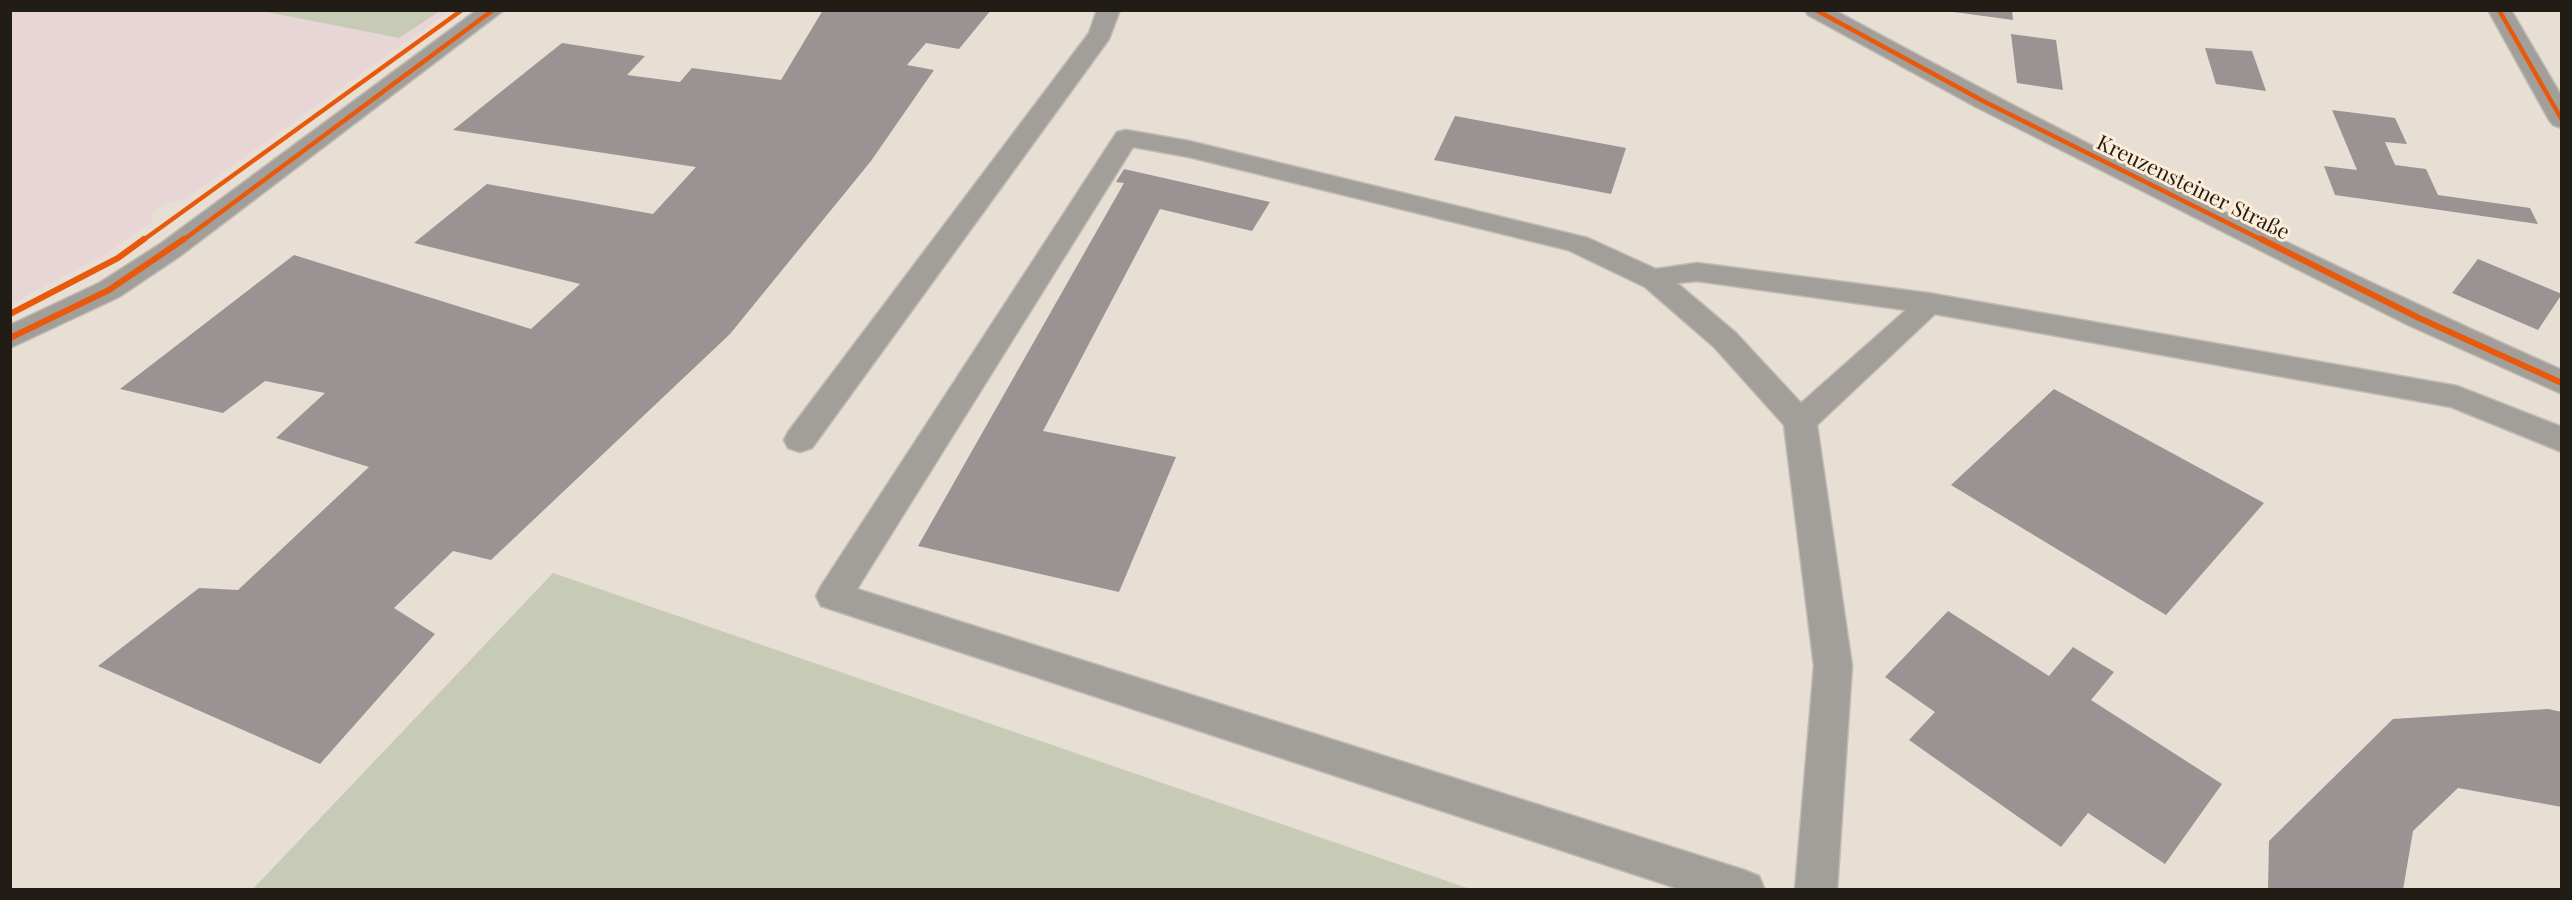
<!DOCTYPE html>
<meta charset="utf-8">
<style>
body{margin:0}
#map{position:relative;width:2572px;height:900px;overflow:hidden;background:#e7ded4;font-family:"Playfair Display",serif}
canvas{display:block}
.frame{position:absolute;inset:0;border:12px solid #211c15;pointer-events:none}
</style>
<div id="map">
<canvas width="2572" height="900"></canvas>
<div class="frame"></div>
</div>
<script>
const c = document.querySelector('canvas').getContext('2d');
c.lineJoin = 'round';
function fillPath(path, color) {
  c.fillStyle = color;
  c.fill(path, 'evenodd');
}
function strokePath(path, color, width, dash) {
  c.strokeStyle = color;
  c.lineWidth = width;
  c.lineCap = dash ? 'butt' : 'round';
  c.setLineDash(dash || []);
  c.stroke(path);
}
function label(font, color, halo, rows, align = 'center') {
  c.font = font + ' "Playfair Display",serif';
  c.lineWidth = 6;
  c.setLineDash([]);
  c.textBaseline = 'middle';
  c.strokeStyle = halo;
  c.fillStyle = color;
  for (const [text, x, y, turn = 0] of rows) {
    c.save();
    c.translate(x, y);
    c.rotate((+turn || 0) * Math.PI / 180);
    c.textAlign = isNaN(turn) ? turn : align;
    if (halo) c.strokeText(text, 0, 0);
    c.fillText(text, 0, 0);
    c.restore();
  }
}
fillPath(new Path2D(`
 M11,11H449L184,200L165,204L151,213L152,222L103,256L11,304Z`), '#e8d6d7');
fillPath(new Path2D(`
 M262,11L440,10V11L399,38Z
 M553,573L1470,889H253Z`), '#c7cab5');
fillPath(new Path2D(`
 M823,10H991L959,49L926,43L907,65L934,70L871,161L730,334L491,560L453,551L394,608L435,634L320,764L98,666L199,588L238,590L369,467L276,438L325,393L265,381L223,413L120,389L294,255L531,329L580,284L414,243L487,184L653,214L696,167L453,130L562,43L645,56L627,75L680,82L692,68L781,80Z
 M1954,10H2012L2013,20L1954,12Z
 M2011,34L2056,40L2063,90L2017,83Z
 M2205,48L2252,51L2266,91L2216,84Z
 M2332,110L2395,118L2407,144L2385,142L2395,165L2426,169L2438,195L2530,208L2538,224L2335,195L2324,166L2357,170Z
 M1455,116L1626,148L1611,194L1434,160Z
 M1124,169L1270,202L1252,231L1160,209L1043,431L1176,457L1119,592L918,546L1124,183L1116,182Z
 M2478,259L2562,294L2538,330L2452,293Z
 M2054,389L2264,503L2166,615L1951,485Z
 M1948,611L2049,676L2073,647L2114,672L2091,700L2222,784L2165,864L2088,813L2061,847L1909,740L1935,712L1885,677Z
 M2548,709L2562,712V807L2458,788L2413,831L2403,890H2268L2269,841L2393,719Z`), '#999493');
const minor = new Path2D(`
 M477,10H504L180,256L119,297L10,348V325L99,283L160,244Z
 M1097,10H1120L1109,39L812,448L800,452L788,448L784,440L788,432L1089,33Z
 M1805,10H1834C2072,139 2315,260 2562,370V394L2408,325L1976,107L1808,15Z
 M2488,10H2511L2562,97V128L2553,125L2549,120Z
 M1126,130L1189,141L1588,238L1656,269L1697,263L1928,293L2457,386L2562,427V452L2451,407L1935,314L1817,425L1852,666L1837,890H1795L1814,666L1784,425L1714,347L1645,287L1568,250L1189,157L1133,147L857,589L1744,870L1759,876L1765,890H1682L821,606L816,596L821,586L1113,138L1117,132ZM1697,281L1906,310L1801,403L1736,333L1677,283Z`);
strokePath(minor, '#c2bbb3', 3);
fillPath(minor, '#a29f9b');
strokePath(new Path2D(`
 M1816,10L1985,102L2264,241
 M2499,10L2562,120
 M142,241L462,10
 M182,241L493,10`), '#e8590c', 4.5);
strokePath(new Path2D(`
 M2261,239L2419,318L2562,383
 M10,314L118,258L144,239
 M10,338L109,290L184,239`), '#e8590c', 6);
label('21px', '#211c15', '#fdedd9', [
 ["Kreuzensteiner Straße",2193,188,26]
]);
</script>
